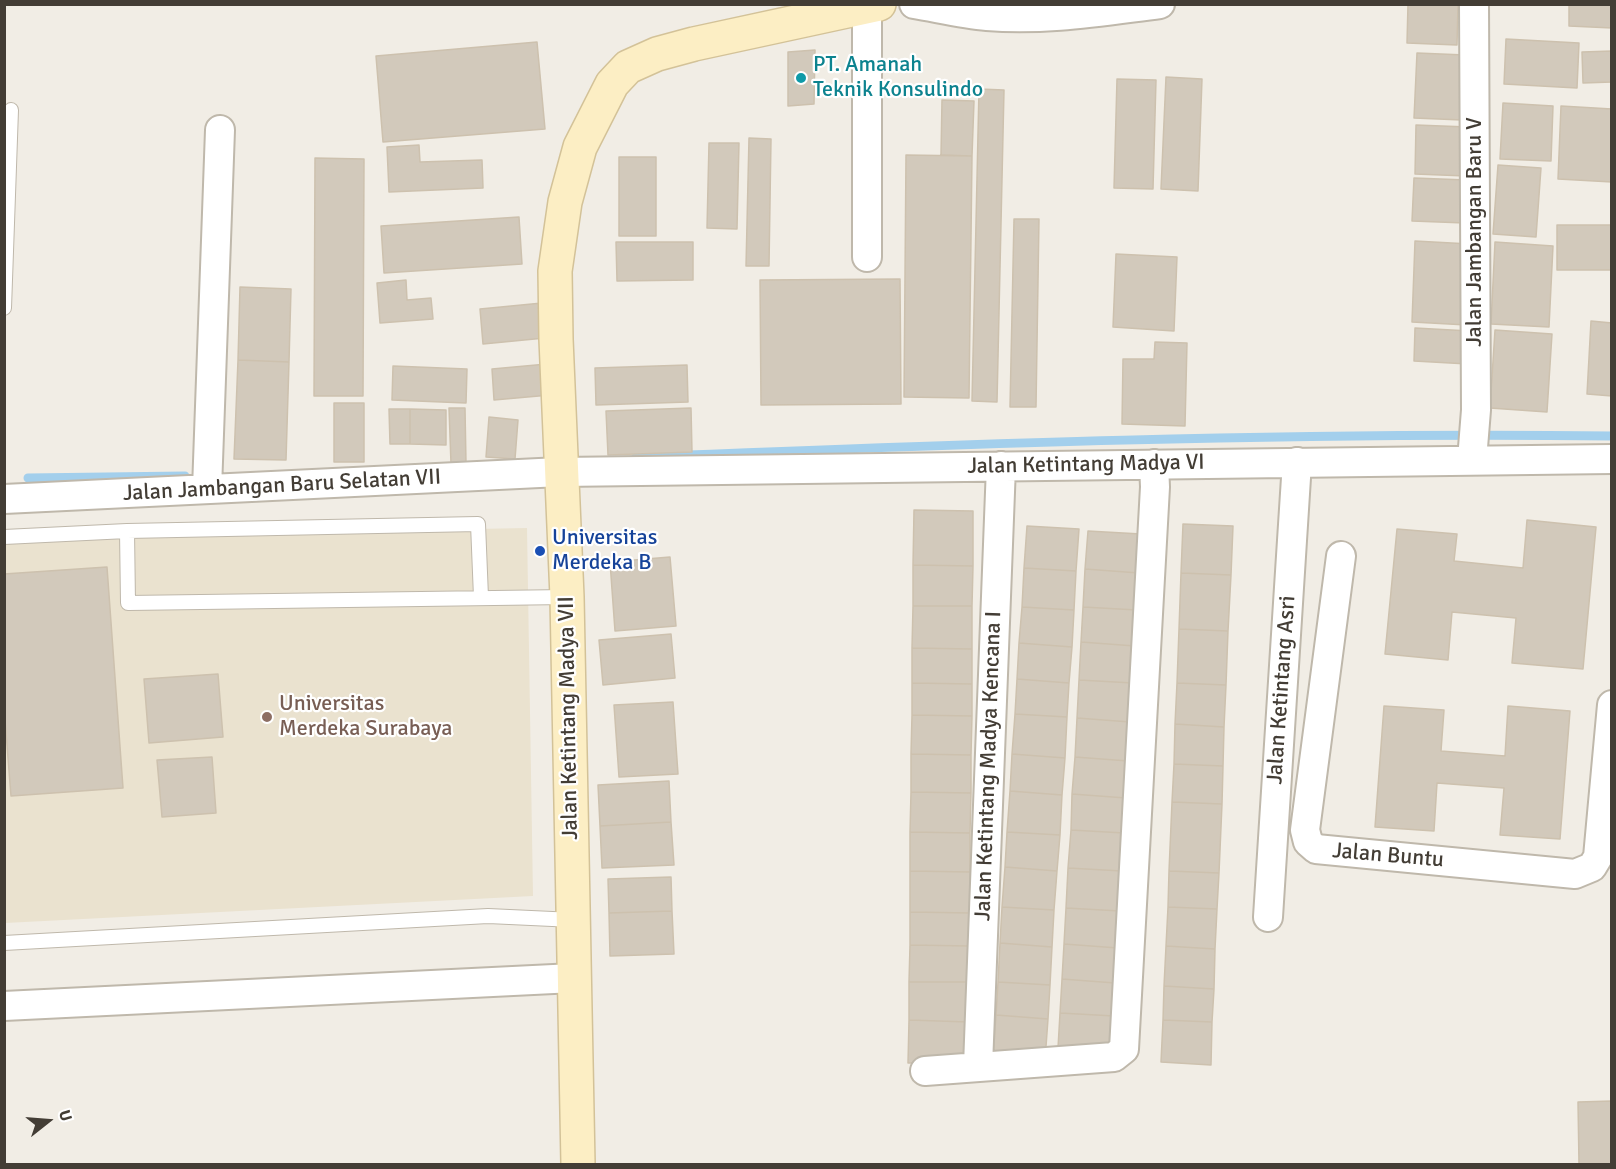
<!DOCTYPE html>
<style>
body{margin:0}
#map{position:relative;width:1616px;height:1169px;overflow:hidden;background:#f1ede5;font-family:Signika,sans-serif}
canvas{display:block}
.frame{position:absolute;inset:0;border:6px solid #433d35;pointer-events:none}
.north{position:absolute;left:18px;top:1091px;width:60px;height:60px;-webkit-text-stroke:4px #fff;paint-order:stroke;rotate:73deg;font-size:16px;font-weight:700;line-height:24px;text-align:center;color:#433d35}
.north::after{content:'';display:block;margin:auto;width:21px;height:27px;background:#433d35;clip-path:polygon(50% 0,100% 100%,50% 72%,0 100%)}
</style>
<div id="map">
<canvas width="1616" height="1169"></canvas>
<div class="frame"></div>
<div class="north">U</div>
</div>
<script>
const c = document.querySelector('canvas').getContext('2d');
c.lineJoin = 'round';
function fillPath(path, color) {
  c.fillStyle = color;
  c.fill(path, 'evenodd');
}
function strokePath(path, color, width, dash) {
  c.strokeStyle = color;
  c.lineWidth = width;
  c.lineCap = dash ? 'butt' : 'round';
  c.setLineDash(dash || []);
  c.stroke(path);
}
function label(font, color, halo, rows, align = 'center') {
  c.font = font + ' Signika,sans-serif';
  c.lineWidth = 4.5;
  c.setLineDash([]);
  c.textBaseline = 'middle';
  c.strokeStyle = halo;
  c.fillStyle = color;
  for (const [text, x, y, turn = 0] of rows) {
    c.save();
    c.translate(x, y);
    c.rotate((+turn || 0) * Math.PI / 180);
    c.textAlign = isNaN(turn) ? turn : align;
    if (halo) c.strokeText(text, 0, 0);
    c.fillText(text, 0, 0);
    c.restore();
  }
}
fillPath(new Path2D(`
 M527,528L533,896L5,923V538Z`), '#eae2cf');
strokePath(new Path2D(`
 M636,457C961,444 1287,432 1612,436
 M28,478L185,476`), '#a3cfec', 9);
const building = new Path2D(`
 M1408,4H1458L1457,45L1407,43Z
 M1569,4H1612V28L1569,26Z
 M1506,39L1579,43L1577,88L1504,84Z
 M537,42L545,129L383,142L376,56Z
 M815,50L814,104L788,106V52Z
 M1612,51V82L1583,83L1582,52Z
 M1417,53L1465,55L1462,120L1414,118Z
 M1166,77L1202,79L1198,191L1161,189Z
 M1117,79L1156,80L1153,189L1114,188Z
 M979,89L1004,90L997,402L972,401Z
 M942,100L974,101L972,156L941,155Z
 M1503,103L1553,106L1551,161L1500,159Z
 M1561,106L1612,109V182L1558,179Z
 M1416,125L1468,127L1466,176L1415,174Z
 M749,138L771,139L769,266H746Z
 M709,143H739L737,229L707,228Z
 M419,145L420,162L482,160L483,188L389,192L387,147Z
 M906,155L972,156L969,398L904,397Z
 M619,157H656V236H619Z
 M315,158L364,159L363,396H314Z
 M1498,165L1541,168L1536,237L1493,234Z
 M1414,178L1467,180L1465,223L1412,221Z
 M519,217L522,264L384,273L381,226Z
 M1014,219H1039L1036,407H1010Z
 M1557,225H1612V270H1557Z
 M1415,241L1470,244L1467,325L1412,322Z
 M616,242H693V280L617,281Z
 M1495,242L1553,246L1549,327L1491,324Z
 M1116,254L1177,257L1174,331L1113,327Z
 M900,279L901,404L761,405L760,280Z
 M406,280L407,300L431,298L433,319L380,323L377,283Z
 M240,287L291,289L289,362L238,360Z
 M542,303L545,338L483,344L480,309Z
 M1591,321L1612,323V396L1587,394Z
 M1415,328L1470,331L1468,364L1414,361Z
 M1495,330L1552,334L1547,412L1490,408Z
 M1155,342L1187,343L1185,426L1122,424L1123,359H1154Z
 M238,360L289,362L286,460L234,459Z
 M547,364L550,395L494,400L492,369Z
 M687,365L688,402L596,405L595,368Z
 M393,366L467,369L466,403L392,400Z
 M334,403H364V462H334Z
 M449,408H465L466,463L451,464Z
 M691,408L692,452L608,455L606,411Z
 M389,409H410V444H390Z
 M410,409L446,410V445L410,444Z
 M489,417L518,420L515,459L486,457Z
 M914,510L973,511V566L913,565Z
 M1527,520L1596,527L1583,669L1512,663L1516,618L1452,612L1448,660L1385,654L1397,529L1457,534L1454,561L1523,568Z
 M1183,524L1233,526L1231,575L1181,573Z
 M1027,526L1079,529L1076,571L1024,568Z
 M1088,531L1141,534L1139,573L1085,569Z
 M670,557L676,626L615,631L610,562Z
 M913,565L973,566L972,606H913Z
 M107,567L123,788L11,796L4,707V574Z
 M1024,568L1076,571L1074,610L1022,607Z
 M1085,569L1139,573L1137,610L1083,607Z
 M1181,573L1231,575L1228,631L1179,629Z
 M913,606H972V649L912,648Z
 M1022,607L1074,610L1072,647L1019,643Z
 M1083,607L1137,610L1135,646L1081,642Z
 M1179,629L1228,631L1226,685L1177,683Z
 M671,634L675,678L603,685L599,640Z
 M1081,642L1135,646L1133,683L1079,680Z
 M1019,643L1072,647L1069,683L1017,679Z
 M912,648L972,649V684L912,683Z
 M218,674L223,737L149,743L144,679Z
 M1017,679L1069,683L1067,717L1015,714Z
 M1079,680L1133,683L1130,722L1077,718Z
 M912,683L972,684V716L912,715Z
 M1177,683L1226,685L1224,727L1175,724Z
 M673,702L678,774L619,777L614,705Z
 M1384,706L1444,710L1441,751L1505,756L1508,706L1570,711L1560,839L1500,835L1504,788L1437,783L1434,831L1375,827Z
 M1015,714L1067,717L1065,758L1012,754Z
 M912,715L972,716L971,755L911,754Z
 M1077,718L1130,722L1128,761L1075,757Z
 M1175,724L1224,727L1223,766L1174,764Z
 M911,754L971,755V793L911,792Z
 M1012,754L1065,758L1062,795L1010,791Z
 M212,757L216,813L162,817L157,760Z
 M1075,757L1128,761L1126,798L1072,794Z
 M1174,764L1223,766L1222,804L1172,802Z
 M669,781L671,822L600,826L598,785Z
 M1010,791L1062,795L1060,835L1007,832Z
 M911,792L971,793L970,833L910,832Z
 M1072,794L1126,798L1124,833L1071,830Z
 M1172,802L1222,804L1219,873L1169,871Z
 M671,822L674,865L602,868L600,826Z
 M1071,830L1124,833L1122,871L1068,868Z
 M910,832L970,833V872L910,871Z
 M1007,832L1060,835L1057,871L1005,867Z
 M1005,867L1057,871L1054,910L1002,907Z
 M1068,868L1122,871L1120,911L1066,908Z
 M910,871L970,872V913L910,912Z
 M1169,871L1219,873L1217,909L1168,907Z
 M671,877L672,911L609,913L608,879Z
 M1002,907L1054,910L1052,947L1000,943Z
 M1168,907L1217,909L1215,949L1166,946Z
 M1066,908L1120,911L1118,948L1064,944Z
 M672,911L674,954L610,956L609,913Z
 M910,912L970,913L969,946L910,945Z
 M1000,943L1052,947L1050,985L998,982Z
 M1064,944L1118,948L1115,983L1062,979Z
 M910,945L969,946V982H909Z
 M1166,946L1215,949L1214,989L1164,986Z
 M1062,979L1115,983L1114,1016L1060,1013Z
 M909,982H969L968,1022L909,1020Z
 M998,982L1050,985L1048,1019L996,1015Z
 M1164,986L1214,989L1212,1022L1163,1020Z
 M1060,1013L1114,1016L1112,1051L1058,1048Z
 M996,1015L1048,1019L1045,1060L993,1056Z
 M909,1020L968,1022V1063H908Z
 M1163,1020L1212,1022L1211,1065L1161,1062Z
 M1612,1101V1164H1579L1578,1102Z`);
fillPath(building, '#d2c9bb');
strokePath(building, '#cdc1ae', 1.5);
const lane = new Path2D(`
 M4,308L11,110
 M127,531L128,603L567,597
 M4,537L127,531L478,524L481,597
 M4,943L488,916L574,920`);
const street = new Path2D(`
 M914,4C938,8 963,14 987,16C1045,21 1103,11 1160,4
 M867,7V257
 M1472,460L1476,410L1474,4
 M207,489L220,130
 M4,499L560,472L1612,459
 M1341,556L1305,830L1308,842L1316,849L1575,874L1592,867L1598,857L1612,705
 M1268,917L1297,462
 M4,1006L574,978
 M978,1066L1001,466
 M925,1071L1114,1057L1124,1049L1155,487L1154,464`);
const secondary = new Path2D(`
 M578,1164L567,597L556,339L555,271L565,202L580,147L612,84L628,67L657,54L694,44L879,4`);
strokePath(lane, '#bfb8ab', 16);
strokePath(street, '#bfb8ab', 32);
strokePath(secondary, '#d3c298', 36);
strokePath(lane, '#fff', 14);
strokePath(street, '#fff', 28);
strokePath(secondary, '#fceec4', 33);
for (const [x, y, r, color] of [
 [801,78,6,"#0f9aa8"],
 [540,551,6,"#1a4fb4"],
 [267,717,6,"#8d6e63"]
]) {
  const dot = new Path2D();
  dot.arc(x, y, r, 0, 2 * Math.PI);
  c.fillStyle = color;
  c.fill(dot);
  strokePath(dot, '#fff', 2);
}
label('22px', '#0d838f', '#fff', [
 ["PT. Amanah",813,65],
 ["Teknik Konsulindo",813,90]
], 'left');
label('22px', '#433d35', '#fff', [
 ["Jalan Jambangan Baru V",1475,232,-90],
 ["Jalan Ketintang Madya VI",1086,465,-1],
 ["Jalan Jambangan Baru Selatan VII",282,486,-3],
 ["Jalan Ketintang Asri",1282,690,-86],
 ["Jalan Ketintang Madya VII",569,718,-91],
 ["Jalan Ketintang Madya Kencana I",989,766,-88],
 ["Jalan Buntu",1388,856,5]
]);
label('22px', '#164399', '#fff', [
 ["Universitas",552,538],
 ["Merdeka B",552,563]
], 'left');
label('22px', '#785e54', '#fff', [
 ["Universitas",279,704],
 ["Merdeka Surabaya",279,729]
], 'left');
</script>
